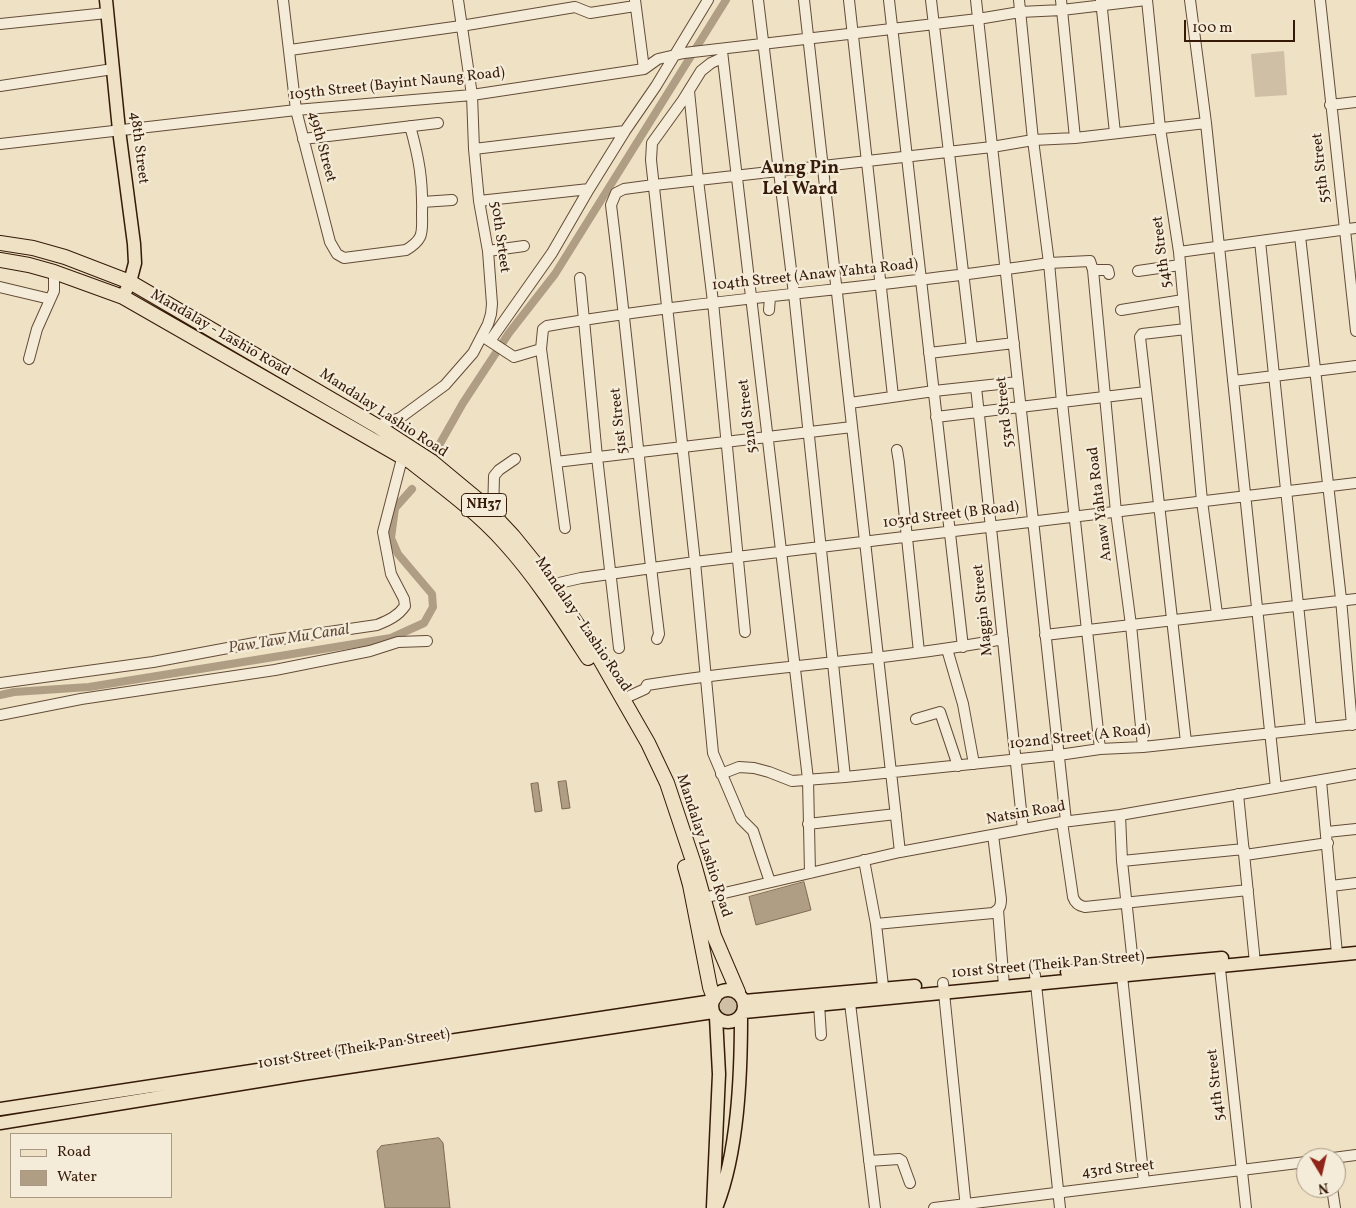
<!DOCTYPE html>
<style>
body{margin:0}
#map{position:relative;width:1356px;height:1208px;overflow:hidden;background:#eee1c4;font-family:Vollkorn,serif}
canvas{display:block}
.legend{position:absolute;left:10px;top:1133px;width:162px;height:65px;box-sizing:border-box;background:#f4ecd9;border:1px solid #a89885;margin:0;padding:6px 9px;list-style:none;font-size:15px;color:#361a08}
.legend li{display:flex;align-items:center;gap:10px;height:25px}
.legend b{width:25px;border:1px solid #a89885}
.north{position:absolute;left:1296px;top:1148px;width:50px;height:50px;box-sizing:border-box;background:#f4ecd9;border:1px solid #a89885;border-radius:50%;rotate:171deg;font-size:14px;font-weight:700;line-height:20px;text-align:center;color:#361a08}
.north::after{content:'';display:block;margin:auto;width:18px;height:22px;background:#8f2418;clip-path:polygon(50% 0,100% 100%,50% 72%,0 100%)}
.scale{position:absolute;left:1184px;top:20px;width:111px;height:22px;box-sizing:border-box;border:2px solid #361a08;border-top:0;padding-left:6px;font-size:15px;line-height:18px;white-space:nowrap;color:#361a08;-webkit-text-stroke:4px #f4ecd9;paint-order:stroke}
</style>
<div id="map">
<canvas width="1356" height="1208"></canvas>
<ul class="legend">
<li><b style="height:6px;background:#eee1c4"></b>Road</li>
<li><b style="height:14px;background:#af9d84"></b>Water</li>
</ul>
<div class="north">N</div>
<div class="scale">100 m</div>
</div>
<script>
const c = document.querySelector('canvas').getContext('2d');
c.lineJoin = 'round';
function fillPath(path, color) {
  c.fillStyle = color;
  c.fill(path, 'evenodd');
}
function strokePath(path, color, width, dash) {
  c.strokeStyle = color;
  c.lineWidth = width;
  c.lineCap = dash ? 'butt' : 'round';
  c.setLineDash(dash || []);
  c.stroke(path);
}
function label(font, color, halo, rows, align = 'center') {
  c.font = font + ' Vollkorn,serif';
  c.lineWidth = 4.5;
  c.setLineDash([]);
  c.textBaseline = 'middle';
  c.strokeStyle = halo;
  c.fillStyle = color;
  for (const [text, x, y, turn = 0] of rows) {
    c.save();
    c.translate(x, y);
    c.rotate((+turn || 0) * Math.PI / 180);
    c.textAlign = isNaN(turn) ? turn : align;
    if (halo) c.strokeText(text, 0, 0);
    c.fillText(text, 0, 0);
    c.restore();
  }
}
fillPath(new Path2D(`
 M1284,51L1287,95L1255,97L1251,54Z
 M717 1005a10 10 0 1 1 20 0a10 10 0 1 1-20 0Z`), '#cfbfa4');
const water = new Path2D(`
 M566,781L570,808L562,809L558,782Z
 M538,783L542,811L535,812L531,784Z
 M804,882L811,910L756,925L749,897Z
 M439,1138L443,1143L450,1208H385L377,1151L381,1146Z`);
fillPath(water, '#af9d84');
strokePath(water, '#7f6952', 1);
strokePath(new Path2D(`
 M433,456L463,403L509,333L555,274L726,0
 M0,695L14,692L89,687L391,638L424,623L433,607L432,594L398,554L391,538L395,508L412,489`), '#af9d84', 8);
const minor = new Path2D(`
 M283,0L296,110L330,242L337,254L344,258L406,250C411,247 417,243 420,237C423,231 422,221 422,214C423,180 419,158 410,126
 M635,0L644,69
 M758,0L794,294L845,777
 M804,0L900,852
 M849,0L893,396
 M889,0L963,647
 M976,0L1066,821
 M1019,0L1033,140L1049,263L1062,402L1100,749
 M1061,0L1075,138
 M1101,0L1115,133
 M1147,0L1160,128L1179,252L1202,501L1217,614
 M1190,0L1206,123L1276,788
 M1320,0L1356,331
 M0,24L107,13
 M290,50L461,26L575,7L590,13L635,6
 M722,51L808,779L810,873
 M722,58L711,63L701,71L683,100L652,143L651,160L695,562L713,753L741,819L753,831L770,882
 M0,86L113,69
 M689,91L698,180L713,302L745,632
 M1330,105L1356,102
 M303,139L438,123
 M0,144L296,110L472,95L644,69L658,59L684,53L978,19L1020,12L1062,10L1146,0
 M474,149L625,131
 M479,201L589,189
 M422,202L452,200
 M1300,236L1341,599L1352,725
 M1260,241L1311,729
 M488,251L524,246
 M1179,252L1356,228
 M1093,270H1108L1109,274
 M1138,271L1180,265
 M580,278L597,457L619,648
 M0,287L50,299
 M769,310L770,297
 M1121,310L1183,300
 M485,338L514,357L541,349
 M490,341L552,253L589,189L625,131L656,86L708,0
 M972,348L1014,343
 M929,353L972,348L931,0
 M29,359L37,329L54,291V272
 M1233,381L1356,366
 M976,387L1023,829
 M850,403L934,391L1018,382
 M936,417L1146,392
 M377,426L400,418L445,385L473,353L488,324L491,314L492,304L488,251L479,201L474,149L472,95L458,0
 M897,450L899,462L919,652
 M556,462L852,427
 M493,515L494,476L499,470L515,459
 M565,528L541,349L543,329L547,326C713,298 882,288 1049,263L1090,261L1093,270L1116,512L1131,625L1143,747
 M546,588L550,585L581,578L695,562L1356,483
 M1045,635L1356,599
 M657,639L659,634C641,491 629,348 611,205L616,193L624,189L654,185L992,147L1033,140L1075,138L1206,123
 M947,649L963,704L974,764
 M0,683L153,662L260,642L377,625C389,620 398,616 405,606L404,599L391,574L383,532L404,451
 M623,699L645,689L647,685L660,683C774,665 889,661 1003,639
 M0,715L81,699L275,670L370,651L398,642L427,641
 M916,719L940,712L958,766
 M1186,742L1140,337L1142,334L1186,329
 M721,774L739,767L754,768L769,772L792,781L845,777L1059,755L1100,749L1143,747L1356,724
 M1321,781L1337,954
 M1238,794L1255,963
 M1120,815L1122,861L1134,973
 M1062,822L1073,897C1075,903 1079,906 1085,907L1248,890
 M808,824L896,814
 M1327,832L1356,829
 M1245,855L1328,843
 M864,860L876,924
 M1122,861L1244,849
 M1331,886L1356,883
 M703,898L900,852L1062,822L1120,815L1356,774
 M998,910L1004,986
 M1219,960L1246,1208
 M1035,975L1060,1208
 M1122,976L1144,1182
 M943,983L966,1208
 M849,995L875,1208
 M884,995L876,924L993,913C1000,909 1001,906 1001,899L993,835
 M819,1004L821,1035
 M1333,1158L1356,1155
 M869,1161L899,1159L902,1161L910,1183
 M1332,1188L1335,1208
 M934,1208L1306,1162`);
const major = new Path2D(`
 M106,0L119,130L134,244L135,263L130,282L123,297
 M1067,972L1222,958
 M712 1006a16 16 0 1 1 32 0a16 16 0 1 1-32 0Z
 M744,1001L915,986
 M744,1012L1356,953
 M0,1109L713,1001
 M0,1123L302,1074L713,1012
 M713,1207L719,1074L716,1017
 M716,1208C738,1153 741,1076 741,1017`);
const highway = new Path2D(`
 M0,243L33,248L65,257L130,282L377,426L431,461L484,505L513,536L543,573L597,654L648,743L667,783L694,864L714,936L738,992
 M0,260L29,265L54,272L123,297L411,462C443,487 477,512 504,542C536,577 562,618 588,658
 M685,867L690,885L710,987L714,998`);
strokePath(minor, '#644c37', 12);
strokePath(major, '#361a08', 15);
strokePath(highway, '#361a08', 16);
strokePath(minor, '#f4ecd9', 10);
strokePath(major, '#eee1c4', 12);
strokePath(highway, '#eee1c4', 14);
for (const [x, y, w] of [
 [484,505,45]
]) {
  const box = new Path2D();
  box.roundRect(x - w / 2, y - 11.5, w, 23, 4);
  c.fillStyle = '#f4ecd9';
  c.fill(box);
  strokePath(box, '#361a08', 1);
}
label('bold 14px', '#361a08', null, [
 ["NH37",484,505]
]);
label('15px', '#361a08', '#f4ecd9', [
 ["105th Street (Bayint Naung Road)",397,85,-6],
 ["49th Street",321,147,75],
 ["48th Street",138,148,83],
 ["55th Street",1322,168,-96],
 ["50th Srteet",499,237,82],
 ["54th Street",1163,252,-97],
 ["104th Street (Anaw Yahta Road)",815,276,-6],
 ["Mandalay - Lashio Road",220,334,30],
 ["53rd Street",1006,412,-96],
 ["Mandalay Lashio Road",383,414,33],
 ["52nd Street",749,416,-97],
 ["51st Street",620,421,-96],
 ["Anaw Yahta Road",1101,504,-97],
 ["103rd Street (B Road)",951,516,-7],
 ["Maggin Street",984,610,-96],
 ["Mandalay - Lashio Road",582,625,56],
 ["102nd Street (A Road)",1080,738,-6],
 ["Natsin Road",1026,814,-10],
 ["Mandalay Lashio Road",703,846,72],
 ["101st Street (Theik Pan Street)",1048,966,-5],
 ["101st Street (Theik Pan Street)",354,1050,-9],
 ["54th Street",1217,1085,-96],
 ["43rd Street",1118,1170,-6]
]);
label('italic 16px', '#664e3a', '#f4ecd9', [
 ["Paw Taw Mu Canal",289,640,-9]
]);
label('bold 18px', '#361a08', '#f4ecd9', [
 ["Aung Pin",800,170],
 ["Lel Ward",800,191]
]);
</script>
